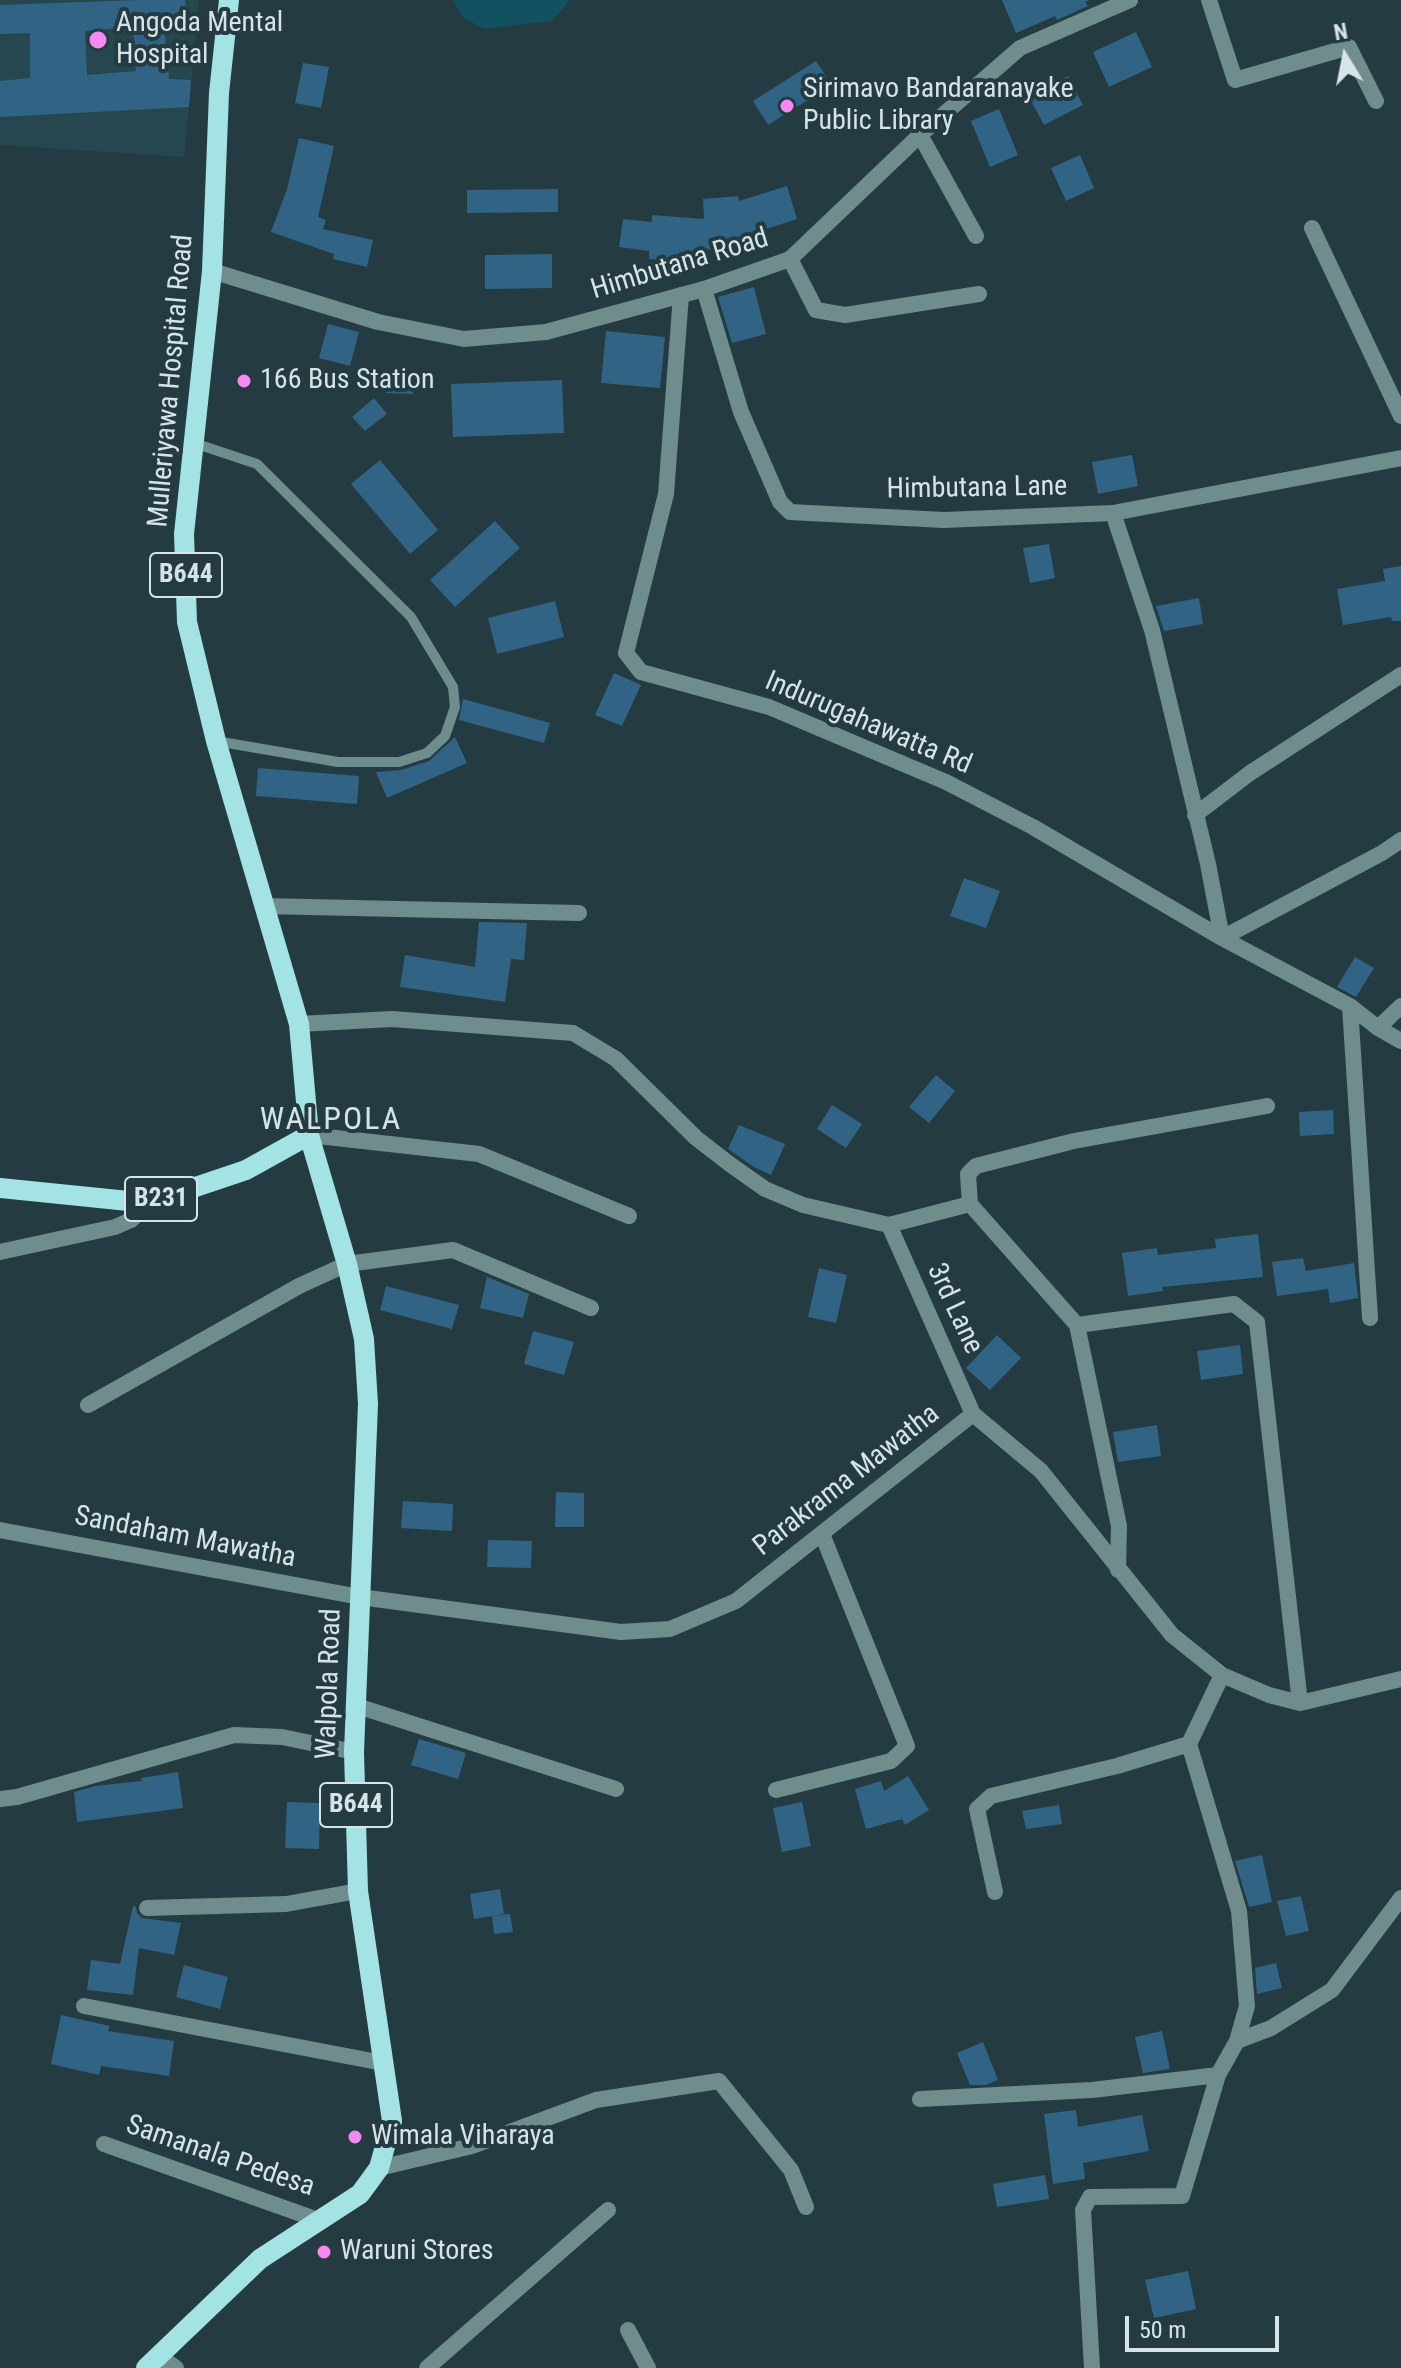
<!DOCTYPE html>
<style>
body{margin:0}
#map{position:relative;width:1401px;height:2368px;overflow:hidden;background:#243b42;font-family:"Roboto Condensed",sans-serif}
canvas{display:block}
.north{position:absolute;left:1305px;top:16px;width:80px;height:80px;-webkit-text-stroke:6px #243b42;paint-order:stroke;rotate:350deg;font-size:22px;font-weight:700;line-height:32px;text-align:center;color:#d6e4e8}
.north::after{content:'';display:block;margin:auto;width:28px;height:36px;background:#d6e4e8;clip-path:polygon(50% 0,100% 100%,50% 72%,0 100%)}
.scale{position:absolute;left:1125px;top:2316px;width:154px;height:36px;box-sizing:border-box;border:4px solid #d6e4e8;border-top:0;padding-left:10px;font-size:24px;line-height:28px;white-space:nowrap;color:#d6e4e8;-webkit-text-stroke:6px #243b42;paint-order:stroke}
</style>
<div id="map">
<canvas width="1401" height="2368"></canvas>
<div class="north">N</div>
<div class="scale">50 m</div>
</div>
<script>
const c = document.querySelector('canvas').getContext('2d');
c.lineJoin = 'round';
function fillPath(path, color) {
  c.fillStyle = color;
  c.fill(path, 'evenodd');
}
function strokePath(path, color, width, dash) {
  c.strokeStyle = color;
  c.lineWidth = width;
  c.lineCap = dash ? 'butt' : 'round';
  c.setLineDash(dash || []);
  c.stroke(path);
}
function label(font, color, halo, rows, align = 'center') {
  c.font = font + ' "Roboto Condensed",sans-serif';
  c.lineWidth = 8;
  c.setLineDash([]);
  c.textBaseline = 'middle';
  c.strokeStyle = halo;
  c.fillStyle = color;
  for (const [text, x, y, turn = 0] of rows) {
    c.save();
    c.translate(x, y);
    c.rotate((+turn || 0) * Math.PI / 180);
    c.textAlign = isNaN(turn) ? turn : align;
    if (halo) c.strokeText(text, 0, 0);
    c.fillText(text, 0, 0);
    c.restore();
  }
}
fillPath(new Path2D(`
 M0,0H199L184,157L0,145Z`), '#264750');
fillPath(new Path2D(`
 M453,0H570L552,21L484,29L462,17Z`), '#125260');
fillPath(new Path2D(`
 M142,0H185L188,24L164,27L169,79L191,80L189,107L0,117V81L30,78V33L0,34V5ZM133,27L136,71L87,75L85,31Z
 M1002,0H1089L1085,2L1088,6L1057,20L1055,16L1016,33Z
 M1136,32L1152,67L1109,87L1093,52Z
 M816,61L832,85L768,125L753,101Z
 M303,63L329,67L321,108L295,103Z
 M1068,76L1083,105L1044,125L1029,97Z
 M999,109L1018,155L990,167L971,121Z
 M299,138L334,146L318,217L326,220L323,229L373,240L367,267L333,259L334,254L271,232L287,189Z
 M1080,155L1094,188L1066,201L1051,168Z
 M787,186L797,219L741,237L742,247L691,251L690,263L649,259V251L619,247L623,219L652,222V215L704,219L703,199L738,196L739,201Z
 M558,189V212L467,213V190Z
 M552,254V288L485,289V255Z
 M754,287L766,334L732,343L718,297Z
 M328,324L359,332L350,366L319,358Z
 M606,331L665,337L660,388L601,383Z
 M387,373L413,374V394L386,393Z
 M562,380L564,433L453,437L451,384Z
 M374,398L387,414L365,431L352,417Z
 M1132,455L1138,486L1098,494L1092,462Z
 M380,460L438,530L410,554L351,484Z
 M495,521L520,548L455,607L430,580Z
 M1049,544L1055,578L1030,583L1023,548Z
 M1401,566V621H1392L1391,617L1343,625L1337,589L1385,581L1383,569Z
 M1199,598L1203,624L1164,631L1156,606Z
 M555,601L564,637L497,654L488,618Z
 M614,673L641,685L622,726L595,715Z
 M463,699L550,723L544,743L459,720Z
 M455,737L467,763L387,798L376,772L401,770L429,761Z
 M258,768L359,776L357,804L256,796Z
 M964,878L1000,891L986,928L950,916Z
 M479,922L527,923L524,960L511,959L505,1002L400,987L405,955L475,967Z
 M1355,957L1374,968L1356,997L1337,987Z
 M936,1075L955,1091L929,1123L909,1107Z
 M832,1105L862,1124L846,1148L817,1129Z
 M1333,1110L1334,1134L1300,1136L1299,1112Z
 M739,1125L785,1144L771,1175L754,1167L728,1149Z
 M1258,1234L1263,1277L1162,1287L1163,1291L1128,1296L1122,1253L1157,1248L1158,1255L1216,1248L1215,1239Z
 M1303,1258L1306,1271L1354,1263L1358,1298L1330,1303L1328,1289L1277,1296L1272,1262Z
 M819,1268L847,1275L836,1323L808,1317Z
 M487,1277L529,1294L523,1318L480,1308Z
 M386,1286L459,1305L452,1329L380,1310Z
 M533,1331L574,1342L564,1375L524,1364Z
 M997,1335L1021,1358L990,1390L966,1368Z
 M1240,1345L1243,1374L1201,1380L1197,1351Z
 M1157,1425L1161,1456L1118,1462L1113,1432Z
 M556,1492L584,1493V1527H555Z
 M403,1501L453,1504L452,1531L401,1528Z
 M488,1540L532,1541L531,1568L487,1567Z
 M419,1739L466,1753L458,1779L411,1765Z
 M178,1772L183,1808L77,1822L74,1792L96,1786L141,1781V1778Z
 M908,1776L929,1810L905,1825L902,1819L866,1829L855,1789L881,1781L884,1791Z
 M287,1802L320,1803L319,1849L285,1848Z
 M802,1802L811,1846L782,1852L773,1808Z
 M1059,1805L1062,1824L1026,1829L1022,1811Z
 M1262,1855L1272,1902L1249,1907L1235,1861Z
 M500,1889L504,1914L474,1919L470,1894Z
 M1301,1896L1309,1931L1286,1936L1277,1901Z
 M133,1906L136,1907L137,1913L142,1918L181,1923L174,1955L139,1948L133,1995L87,1990L91,1960L120,1964Z
 M510,1914L513,1932L494,1934L492,1916Z
 M1276,1963L1282,1988L1257,1994L1255,1968Z
 M184,1965L228,1977L220,2009L176,1997Z
 M61,2015L110,2026L108,2031L174,2041L169,2076L101,2066L99,2075L51,2064Z
 M1162,2031L1170,2069L1143,2073L1135,2037Z
 M983,2042L998,2080L986,2085H970L957,2053Z
 M1076,2110L1078,2127L1142,2115L1149,2151L1083,2163L1085,2179L1053,2184L1044,2114Z
 M1045,2175L1049,2199L997,2207L993,2184Z
 M1188,2271L1196,2309L1154,2318L1145,2280Z`), '#316484');
strokePath(new Path2D(`
 M194,443L257,464L411,617L453,687L455,707L445,736L427,753L399,762H338L216,741`), '#6f8d8d', 10);
strokePath(new Path2D(`
 M1209,0L1235,80L1349,47L1376,101
 M920,135L976,236
 M1312,228L1401,416
 M790,259L816,310L845,315L979,294
 M704,289L741,412L780,502L790,512L944,520L1113,513L1401,458
 M681,295L666,494L626,653L641,672L769,707L946,782L1033,827L1222,938L1350,1006L1378,1028L1401,1041
 M1113,513L1152,630L1208,864L1222,938L1382,853L1401,840
 M1195,815L1250,773L1401,675
 M263,906L579,913
 M1350,1006L1370,1318
 M299,1024L392,1019L573,1033L616,1059L696,1138L731,1165L765,1189L803,1205L889,1225L970,1204L1077,1325L1119,1526L1118,1570
 M1378,1028L1401,1006
 M309,1135L479,1154L629,1216
 M970,1204L968,1174L976,1166L1074,1141L1267,1106
 M889,1225L973,1414
 M0,1252L115,1227L131,1220L148,1203
 M1077,1325L1234,1304L1257,1322L1300,1703
 M88,1405L299,1286L347,1264L453,1250L591,1308
 M0,1530L360,1597L621,1632L670,1629L736,1601L973,1414L1041,1471L1172,1635L1222,1675L1269,1695L1300,1703L1401,1679
 M357,1706L616,1789
 M776,1790L891,1761L907,1746L822,1534
 M0,1799L17,1797L234,1735L282,1737L354,1752
 M995,1892L977,1809L991,1796L1117,1766L1189,1744
 M147,1908L286,1904L358,1891
 M84,2006L383,2063
 M1237,2041L1271,2028L1332,1990L1401,1898
 M920,2099L1092,2090L1218,2075
 M104,2144L318,2220
 M379,2168L472,2146L596,2100L719,2081L791,2170L806,2207
 M628,2330L648,2368
 M159,2356L176,2368
 M427,2368L608,2210
 M1092,2368L1083,2210L1090,2197L1182,2196L1218,2075L1237,2041L1247,2006L1239,1911L1189,1744L1222,1675`), '#6f8d8d', 16);
strokePath(new Path2D(`
 M212,271L378,322L464,339L546,332L704,289L790,259L920,135L1020,48L1130,0`), '#6f8d8d', 16);
strokePath(new Path2D(`
 M0,1188L148,1203L246,1170L309,1135
 M146,2368L260,2259L360,2194L379,2168L392,2121L358,1891L354,1752L368,1404L364,1339L347,1264L309,1135L299,1024L216,741L187,622L184,534L212,271L219,93L229,0`), '#a4e3e3', 20);
for (const [x, y, r, color] of [
 [98,40,10,"#f389f1"],
 [787,106,8,"#f389f1"],
 [244,381,8,"#f389f1"],
 [355,2137,8,"#f389f1"],
 [324,2252,8,"#f389f1"]
]) {
  const dot = new Path2D();
  dot.arc(x, y, r, 0, 2 * Math.PI);
  c.fillStyle = color;
  c.fill(dot);
  strokePath(dot, '#243b42', 3);
}
for (const [x, y, w] of [
 [186,575,72],
 [161,1199,72],
 [356,1805,72]
]) {
  const box = new Path2D();
  box.roundRect(x - w / 2, y - 22, w, 44, 6);
  c.fillStyle = '#243b42';
  c.fill(box);
  strokePath(box, '#d6e4e8', 2);
}
label('bold 26px', '#d6e4e8', null, [
 ["B644",186,575],
 ["B231",161,1199],
 ["B644",356,1805]
]);
label('28px', '#d6e4e8', '#243b42', [
 ["Angoda Mental",116,24],
 ["Hospital",116,56],
 ["Sirimavo Bandaranayake",803,90],
 ["Public Library",803,122],
 ["166 Bus Station",260,381],
 ["Wimala Viharaya",371,2137],
 ["Waruni Stores",340,2252]
], 'left');
label('28px', '#d6e4e8', '#243b42', [
 ["Himbutana Road",680,265,-17],
 ["Mulleriyawa Hospital Road",172,381,-85],
 ["Himbutana Lane",977,489,-1],
 ["Indurugahawatta Rd",868,724,23],
 ["3rd Lane",954,1309,65],
 ["Parakrama Mawatha",847,1481,-38],
 ["Sandaham Mawatha",185,1538,11],
 ["Walpola Road",330,1684,-88],
 ["Samanala Pedesa",220,2157,19]
]);
c.letterSpacing = '2px';
label('32px', '#d6e4e8', '#243b42', [
 ["WALPOLA",331,1121]
]);
c.letterSpacing = '0px';
</script>
